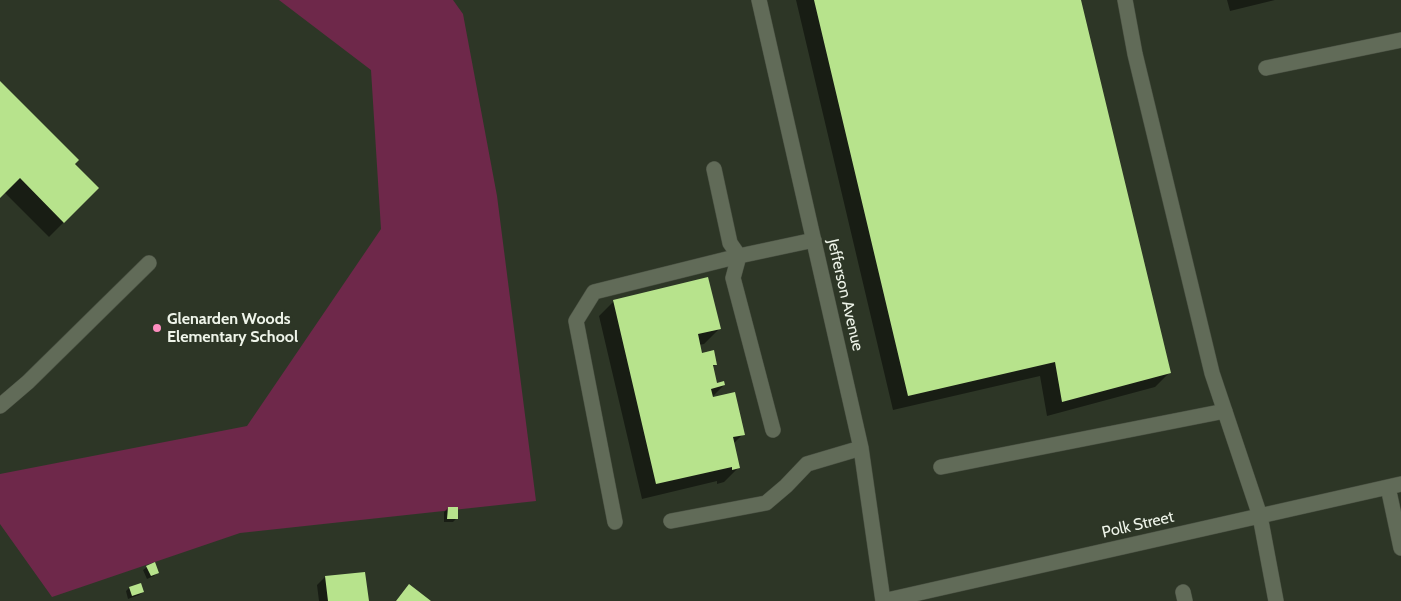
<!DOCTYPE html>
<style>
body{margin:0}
canvas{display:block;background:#2d3626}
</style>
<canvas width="1401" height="601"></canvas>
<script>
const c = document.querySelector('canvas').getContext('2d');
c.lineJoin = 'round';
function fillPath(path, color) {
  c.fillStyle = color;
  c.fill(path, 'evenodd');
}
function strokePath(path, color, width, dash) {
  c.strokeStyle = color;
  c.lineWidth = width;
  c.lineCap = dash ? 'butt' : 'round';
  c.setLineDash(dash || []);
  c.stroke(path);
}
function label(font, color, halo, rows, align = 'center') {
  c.font = font + ' Cabin,sans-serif';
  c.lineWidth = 5;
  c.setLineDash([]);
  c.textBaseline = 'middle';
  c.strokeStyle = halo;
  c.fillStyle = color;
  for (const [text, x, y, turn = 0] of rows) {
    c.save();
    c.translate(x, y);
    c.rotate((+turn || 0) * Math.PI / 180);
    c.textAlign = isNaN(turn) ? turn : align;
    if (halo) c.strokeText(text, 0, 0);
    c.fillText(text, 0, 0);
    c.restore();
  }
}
fillPath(new Path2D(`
 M279,0H453L463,14L497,196L536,501L240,533L52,597L0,524V474L247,426L381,229L371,70Z`), '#6e284a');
fillPath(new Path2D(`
 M796,0H1080L1170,372L1155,387L1047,416L1040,376L893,410Z
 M1227,0H1275L1230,11Z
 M0,83L98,188L49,237L4,192L0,196Z
 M614,301L719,329L704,344L699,345L701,354L716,364L712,368L716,385H724L710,399L743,434L733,444L739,467L724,482L717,484V481L642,499L599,316Z
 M448,508L457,518L453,522H444V512Z
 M147,567L158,572L154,576L147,579L143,570Z
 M325,577L367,601H319L317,585Z
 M129,588L143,592L139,595L128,599L126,591Z`), '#0007');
fillPath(new Path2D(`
 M814,0H1081L1171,373L1062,402L1055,362L908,396Z
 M0,81L79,160L75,164L99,188L64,223L20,178L0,198Z
 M708,277L721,329L698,334L702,353L714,350L717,365H713L717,383L724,381L725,385L711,389L713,397L735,392L745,435L733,437L740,468L732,470V467L656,484L613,300Z
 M448,507H458V519H447Z
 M155,562L159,573L151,576L146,566Z
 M365,572L369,601H328L325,576Z
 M141,583L144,592L132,596L129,587Z
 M409,584L431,601H396Z`), '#b7e38c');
const minor = new Path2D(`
 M759,0L861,448L883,601
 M1125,0L1135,54L1212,373L1260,516L1276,601
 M1266,68L1401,40
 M714,169L730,243L739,256L814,240
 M0,406L28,382L149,263
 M941,467L1225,411
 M1388,487L1401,548
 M671,521L766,503L786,486L807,464L861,448
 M615,522L576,321L594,292L739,256L733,278L773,430
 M1183,592L1185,601
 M883,601L1401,484`);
strokePath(minor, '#4a5143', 16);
strokePath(minor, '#616b58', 15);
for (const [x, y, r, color] of [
 [157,328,5,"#fd8ebf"]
]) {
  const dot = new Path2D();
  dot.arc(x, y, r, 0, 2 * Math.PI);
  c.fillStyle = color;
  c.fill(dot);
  strokePath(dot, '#2d3626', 2);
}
label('16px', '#eef4e9', '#2d3626', [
 ["Jefferson Avenue",845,295,77],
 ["Polk Street",1138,525,-13]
]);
label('bold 16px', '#eef4e9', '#2d3626', [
 ["Glenarden Woods",167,319],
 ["Elementary School",167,337]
], 'left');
</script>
